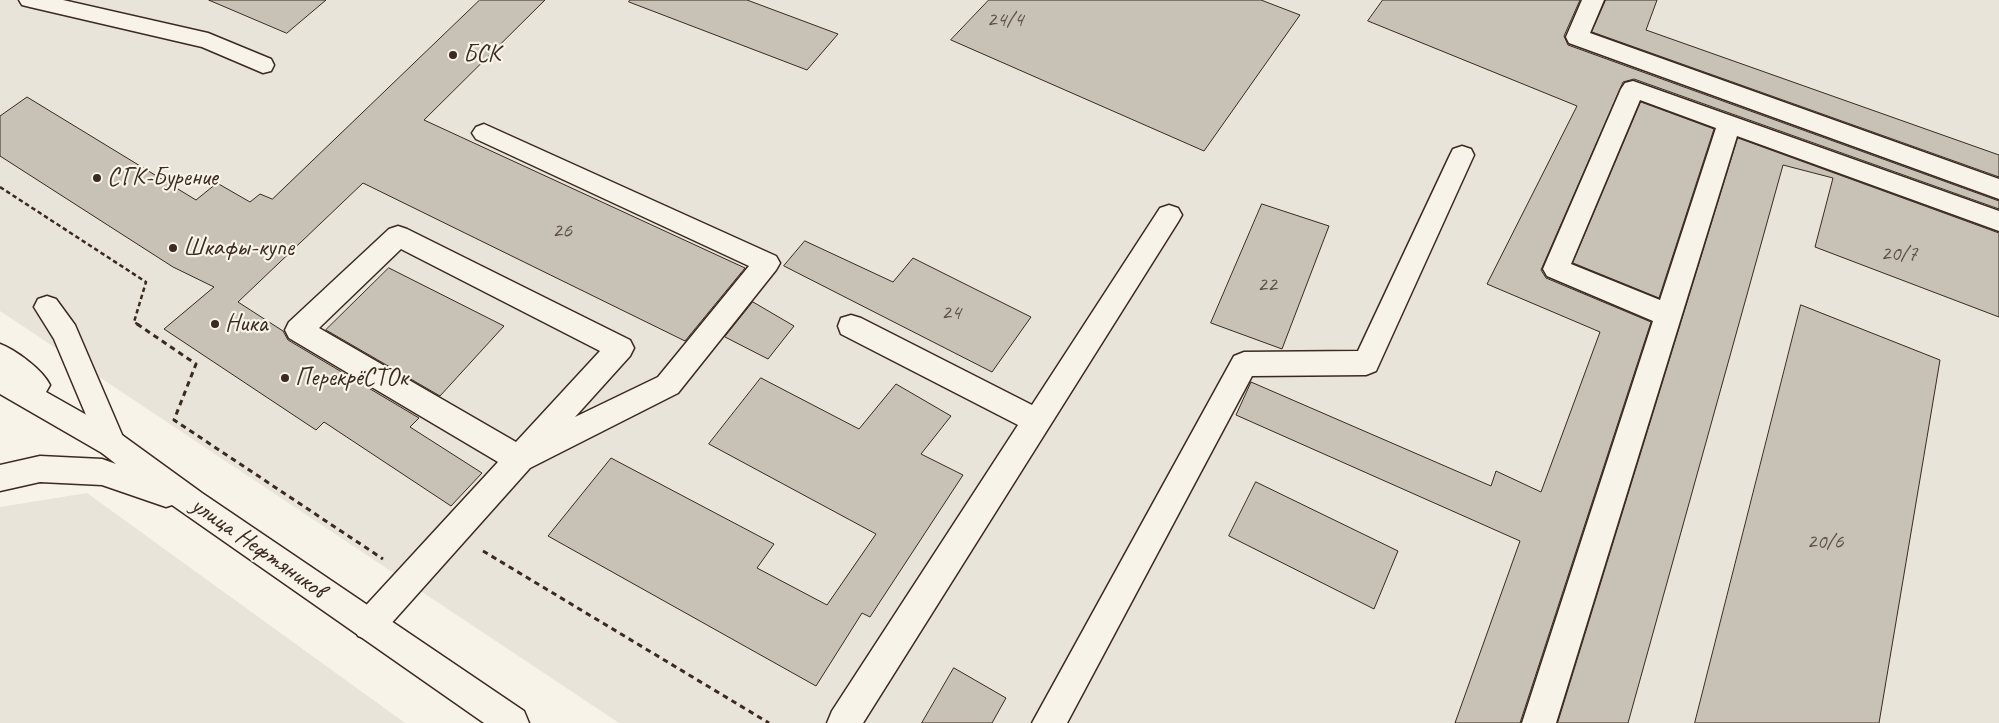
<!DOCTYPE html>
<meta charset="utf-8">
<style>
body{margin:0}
canvas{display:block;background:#f7f3e8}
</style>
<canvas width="1999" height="723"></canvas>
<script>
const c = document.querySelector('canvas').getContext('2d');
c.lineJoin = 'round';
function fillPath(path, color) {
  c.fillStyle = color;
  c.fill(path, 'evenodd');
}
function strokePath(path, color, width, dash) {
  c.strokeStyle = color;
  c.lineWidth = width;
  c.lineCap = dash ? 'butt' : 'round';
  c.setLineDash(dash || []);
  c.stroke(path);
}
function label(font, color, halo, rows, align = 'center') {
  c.font = font + ' Caveat,sans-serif';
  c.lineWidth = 4.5;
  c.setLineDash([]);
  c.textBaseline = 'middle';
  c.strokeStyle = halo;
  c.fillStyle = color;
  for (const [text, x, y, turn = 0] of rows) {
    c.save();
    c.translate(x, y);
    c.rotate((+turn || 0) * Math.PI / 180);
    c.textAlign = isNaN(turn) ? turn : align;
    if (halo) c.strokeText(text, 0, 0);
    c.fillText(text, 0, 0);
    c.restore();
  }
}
fillPath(new Path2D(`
 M0,0H1999V723H619L0,311Z
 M87,493L405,723H0V507Z`), '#e9e4d9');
const building = new Path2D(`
 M209,0H326L287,33Z
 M480,0H545L424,120L745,268L685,341L363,183L238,302L283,331L288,340L419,418L410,427L482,473L451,506L324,422L316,430L164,329L214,287L173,267L0,156V116L27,97L196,200L217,183L250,202L260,194L272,199Z
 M630,0H747L838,34L807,70L629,2Z
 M989,0H1261L1300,15L1204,151L951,40Z
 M1383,0H1580L1564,36L1568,45L1999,201V209L1634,79L1623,82L1541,270L1546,278L1651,322L1520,723H1455L1520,541L1236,415L1251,382L1491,486L1496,471L1541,492L1600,332L1487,284L1577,106L1368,21Z
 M1606,0H1657L1646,30L1999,155V177L1592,32Z
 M1641,102L1714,129L1659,298L1573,263Z
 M1738,138L1999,233V317L1815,247L1833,178L1783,165L1628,723H1558Z
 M1262,204L1329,226L1282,349L1211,323Z
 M805,241L893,282L913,258L1031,317L992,372L784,266Z
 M389,268L504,326L440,396L326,330Z
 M753,302L794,326L768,359L725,337Z
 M1801,305L1940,360L1879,723H1695Z
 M761,378L859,429L896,384L951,416L921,454L963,475L870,617L862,613L816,686L548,536L611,458L774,544L757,568L827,605L876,534L709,444Z
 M1256,482L1398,551L1374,609L1229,536Z
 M954,668L1006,698L992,723H922Z`);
fillPath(building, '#c8c1b6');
strokePath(building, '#3b2a1e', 1);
const minor = new Path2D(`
 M19,0H63L208,33L271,59L274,65L271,71L263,73L202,47L30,7L22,5Z
 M1582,0H1604L1590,33L1999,179V199L1569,43L1566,37Z
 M1633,81L1999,211V231L1737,136L1556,723H1522L1653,321L1547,276L1543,269L1621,89L1625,83ZM1640,100L1716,128L1660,300L1571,264Z
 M484,124L776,256L780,263L776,270L678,393L530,468L380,636L369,640L358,636L353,625L358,614L498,462L289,338L285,330L289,322L389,229L398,226L407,229L630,340L634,348L630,356L575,417L658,377L749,266L476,139L472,133L476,127ZM401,249L600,351L516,442L319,328Z
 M1462,146L1471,149L1474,155L1376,371L1366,375L1252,376L1067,723H1032L1234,356L1244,352L1358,351L1450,155L1453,149Z
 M1169,205L1178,208L1182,215L1178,222L863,723H827L832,711L1018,425L841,334L838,326L841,318L851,315L861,318L1032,405L1160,208Z
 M47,296L56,299L75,325L126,444L122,453L112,457L102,453L54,339L34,307L38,299Z`);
const major = new Path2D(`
 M0,344C16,350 43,370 50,385L46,392L122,435L202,493L524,711L529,723H484L172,505L166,507L102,485L40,482L0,491V465L40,456L102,459L116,464L102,453L0,394Z`);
strokePath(minor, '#3b2a1e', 3);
strokePath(major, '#3b2a1e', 3);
strokePath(new Path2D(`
 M0,187L146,282L134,322L139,325`), '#3b2a1e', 2.5, [4.5, 3]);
strokePath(new Path2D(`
 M137,324L196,364L174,420L383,559
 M483,551L769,723`), '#3b2a1e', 3, [5.5, 4.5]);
fillPath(minor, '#f7f3e8');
fillPath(major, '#f7f3e8');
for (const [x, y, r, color] of [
 [453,55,5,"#3b2a1e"],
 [97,178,5,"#3b2a1e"],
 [173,248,5,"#3b2a1e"],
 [215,324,5,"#3b2a1e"],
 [285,378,5,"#3b2a1e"]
]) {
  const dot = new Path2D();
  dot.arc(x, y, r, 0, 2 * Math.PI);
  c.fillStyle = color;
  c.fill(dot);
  strokePath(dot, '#f7f3e8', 2);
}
label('22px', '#5e5044', null, [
 ["24/4",1005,20],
 ["26",562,231],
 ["20/7",1899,254],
 ["22",1267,285],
 ["24",951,313],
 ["20/6",1825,542]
]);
label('25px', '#3b2a1e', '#f7f3e8', [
 ["БСК",463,55],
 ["СГК-Бурение",107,178],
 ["Шкафы-купе",183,248],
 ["Ника",225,324],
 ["ПерекрёСТОк",295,378]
], 'left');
label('25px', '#3b2a1e', '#f7f3e8', [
 ["улица Нефтяников",258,548,35]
]);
</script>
